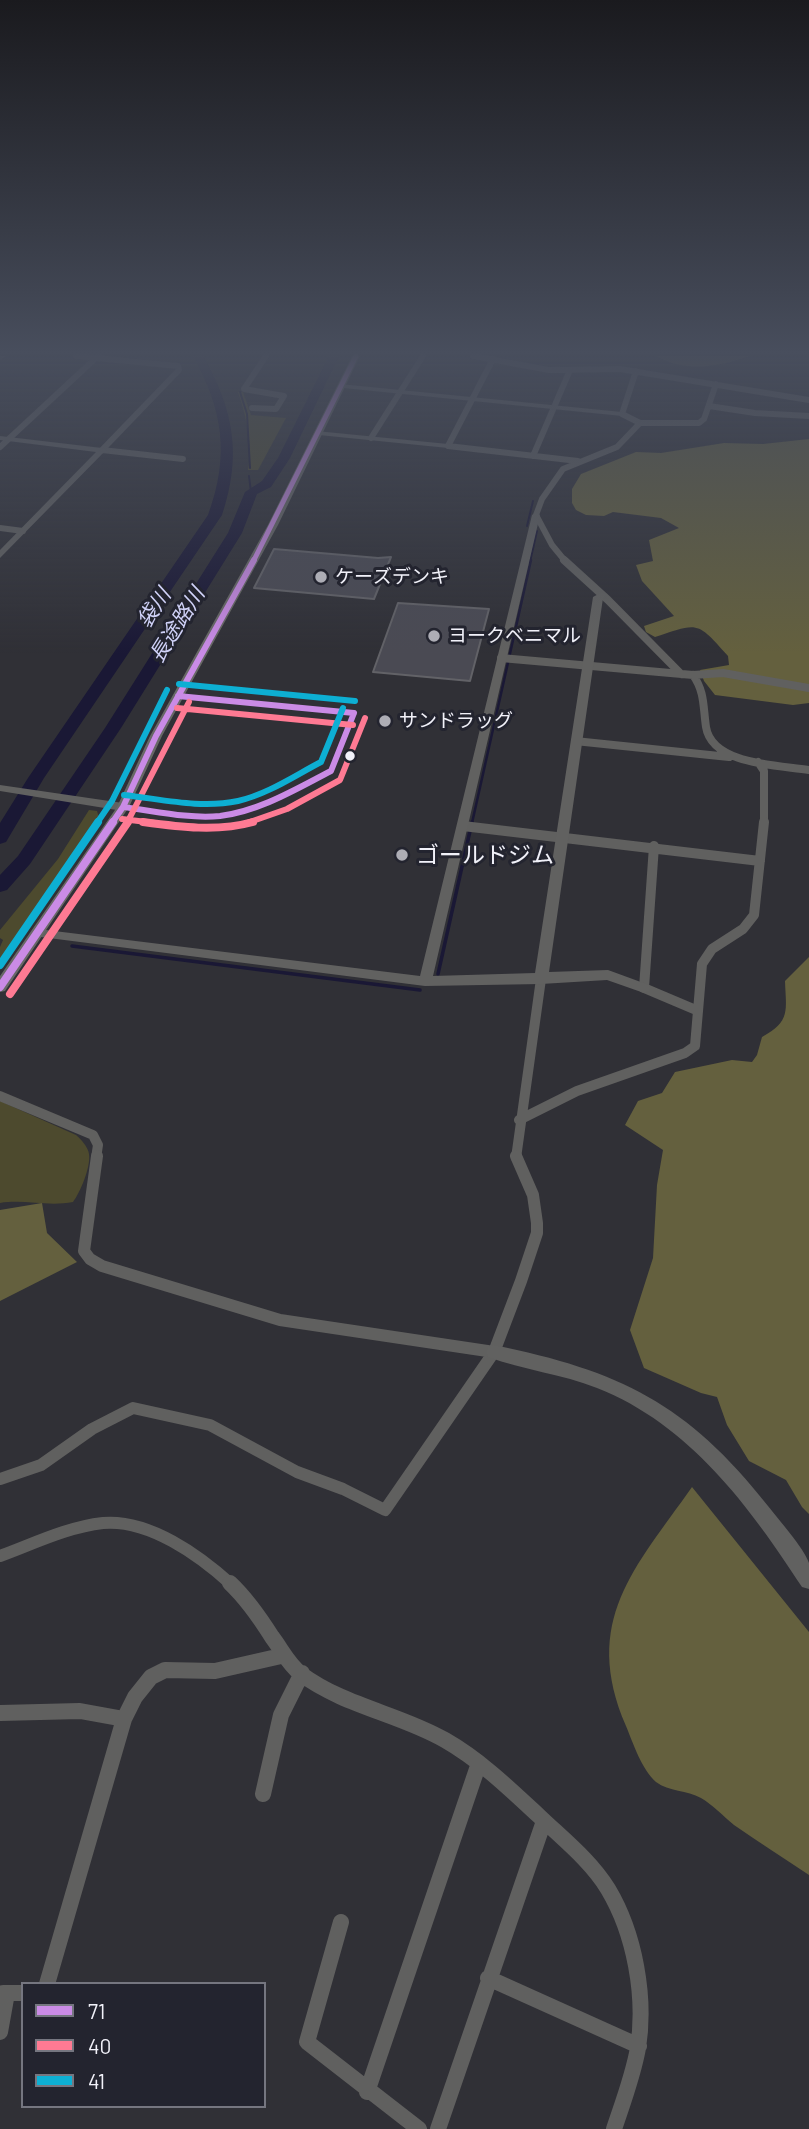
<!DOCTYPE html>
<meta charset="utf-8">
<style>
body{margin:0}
#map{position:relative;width:809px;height:2129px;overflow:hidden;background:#303036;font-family:Barlow,sans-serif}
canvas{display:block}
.legend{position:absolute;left:21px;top:1982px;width:245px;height:126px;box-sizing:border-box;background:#23242f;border:2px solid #757680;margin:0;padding:9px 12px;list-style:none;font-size:21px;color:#f1f1f9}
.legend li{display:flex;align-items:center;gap:14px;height:35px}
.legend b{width:35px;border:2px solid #757680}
</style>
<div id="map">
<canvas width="809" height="2129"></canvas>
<ul class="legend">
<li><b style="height:9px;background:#ca8be6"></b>71</li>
<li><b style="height:9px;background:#fe7a93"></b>40</li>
<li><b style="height:9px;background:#0dafd3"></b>41</li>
</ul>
</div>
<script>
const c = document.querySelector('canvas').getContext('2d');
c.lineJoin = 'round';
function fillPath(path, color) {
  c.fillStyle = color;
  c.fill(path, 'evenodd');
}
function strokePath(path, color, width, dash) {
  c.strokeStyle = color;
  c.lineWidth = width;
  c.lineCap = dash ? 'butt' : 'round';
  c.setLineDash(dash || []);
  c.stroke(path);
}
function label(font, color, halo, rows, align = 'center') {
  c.font = font + ' Barlow,"Noto Sans JP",sans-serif';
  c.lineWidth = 6;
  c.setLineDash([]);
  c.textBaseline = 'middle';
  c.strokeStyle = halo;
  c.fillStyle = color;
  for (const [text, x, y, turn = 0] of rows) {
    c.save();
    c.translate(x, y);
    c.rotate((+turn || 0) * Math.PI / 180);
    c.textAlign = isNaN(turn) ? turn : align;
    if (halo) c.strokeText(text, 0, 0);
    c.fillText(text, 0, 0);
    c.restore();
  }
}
fillPath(new Path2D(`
 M238,392H243L251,415L286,418L258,470H248C253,446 246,415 238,392Z
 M89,810L97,811L100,821L0,968V947L3,940L0,938V930L58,859Z
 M0,1101L76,1135C81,1139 88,1147 89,1154C91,1167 80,1193 73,1202C48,1207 25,1199 0,1203Z`), '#4d4a2e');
fillPath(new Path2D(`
 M656,356H750C719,367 685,373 656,356Z
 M809,439V703L793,705L715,695L704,681L700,670L729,665L728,656C697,621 699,622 655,637L646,632L644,626L674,616L642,581L636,565L653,561L649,540L679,528L661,518L613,512L604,516L586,515L576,510L572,503V489L581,474L636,452L661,453L724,443L763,444Z
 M809,957V1514L802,1507L786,1480L749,1461L727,1425L717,1397L701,1393L644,1368L630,1330L653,1258L657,1185L663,1150L625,1125L638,1101L662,1093L675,1072L732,1060L752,1062L757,1055L762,1037C791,1021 786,1011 785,981Z
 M42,1203L47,1233L77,1262L0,1301V1210Z
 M692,1487L809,1632V1875C784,1858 758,1842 734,1825C723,1816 713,1805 701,1798C687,1790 669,1792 656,1782C642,1770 633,1743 626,1726C581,1621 635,1568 692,1487Z`), '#64603e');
strokePath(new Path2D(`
 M240,392L247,414L250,468
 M249,476L251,492
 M527,526L533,501
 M530,562L537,531`), '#1a1835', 2);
strokePath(new Path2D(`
 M472,823L531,560`), '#1a1835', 2.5);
strokePath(new Path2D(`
 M72,946L420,990
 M438,974L472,822`), '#1a1835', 3.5);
fillPath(new Path2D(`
 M193,356H203C234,410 242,455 222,515L44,778L6,842L0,844V823L28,778L208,515C230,455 223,410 193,356Z
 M329,356H339L290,458L271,487L257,494L242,533L121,728L30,864L7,890L0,892V875L18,856L105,728L228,533L245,492L262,481L278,458Z`), '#1a1835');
const building = new Path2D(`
 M274,549L378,558L391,557L374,599L254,588Z
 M398,603L489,609L470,681L373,672Z`);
fillPath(building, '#4a4a53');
strokePath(building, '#626267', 2);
strokePath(new Path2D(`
 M76,356L178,366L179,370L102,450
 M473,356L549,370L620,369L809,400
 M493,359L448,446L578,461
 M636,371L622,414L640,423H699L704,419L716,384
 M709,406L755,413L809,416
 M252,408L276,409L284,396L244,389L266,356
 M371,438L423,356
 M0,447L98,356
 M102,450L183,459
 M533,456L570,370
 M0,528L23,531
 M566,562L552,545L536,515L542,499L563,469L617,447L640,423`), '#60605f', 6);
strokePath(new Path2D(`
 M564,560L608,600L681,674
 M501,658L693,675L723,673L809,688
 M693,675C705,692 703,707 706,727C712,765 779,765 809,770
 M575,741L729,757
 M758,762L764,771V823`), '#60605f', 8);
strokePath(new Path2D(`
 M463,826L760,861
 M654,846L644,988L696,1010
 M0,1096L93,1135L98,1145L96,1158
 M519,1120L577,1091L685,1053L695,1046L702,964L712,949L743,929L754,915L764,822
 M516,1158L541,979`), '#60605f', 10);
strokePath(new Path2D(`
 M97,1156L84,1251L90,1259L102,1266L280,1320L494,1352
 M0,1479L41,1465L92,1429L133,1408L210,1425L297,1472L343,1489L385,1510L494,1352L521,1281L537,1233V1223L533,1195L516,1156
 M0,1556C33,1544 67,1527 103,1523C149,1519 199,1555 232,1585`), '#60605f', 12);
strokePath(new Path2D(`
 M230,1583C247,1599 260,1618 272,1637C282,1650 288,1664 301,1674C344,1706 400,1714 445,1740C480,1760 510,1789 539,1816C563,1839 591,1861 608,1889C635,1934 646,1997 638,2048C633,2076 623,2102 614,2129
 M0,1713L80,1711L124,1719
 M263,1794L281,1715L302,1673
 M341,1922L307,2042L419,2129
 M488,1978L639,2046
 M47,1984L124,1719L135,1697L151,1677L165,1670L215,1671L281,1656
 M3,1993H23
 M0,2032L7,1993
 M367,2092L479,1763
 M438,2129L544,1821`), '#60605f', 16);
fillPath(new Path2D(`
 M0,356H7L0,360Z
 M340,384L622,412L626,414L622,416L343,388H340Z
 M316,431L448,444L452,446L448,448L319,435L315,433Z
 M0,436L102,448L106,450L0,558V550L96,452L0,440Z
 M536,512L540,515L433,976L535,973L593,597L602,592L607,595L603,598L549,972L608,970L649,985L651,988L649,991L644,993L607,980L541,984L425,986L33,936L32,933L38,929L420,976L532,515Z
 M0,785L123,803L129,807L123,811L0,791Z
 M494,1345C620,1371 687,1403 768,1506C778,1519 804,1548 809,1563C809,1570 809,1582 809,1589L802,1587C750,1507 689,1424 597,1388C562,1374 523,1370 488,1357L486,1352L488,1347Z`), '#616160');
fillPath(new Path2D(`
 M352,356H360L278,525L162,736L129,807L5,991L0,992V976L117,807L150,736L268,525Z`), '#686866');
strokePath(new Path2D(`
 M253,562L356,356`), '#ca8be6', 5);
strokePath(new Path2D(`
 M178,696L354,713
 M123,807C155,811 188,819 220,816C260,811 296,789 331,771L354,713
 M112,823L123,807L156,736L254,560`), '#ca8be6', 6);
strokePath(new Path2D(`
 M0,987L113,822`), '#ca8be6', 8);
strokePath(new Path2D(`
 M177,708L353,725
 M122,819L155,823
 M127,823L189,702
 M247,823L287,809L340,780L365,718`), '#fe7a93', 6);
strokePath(new Path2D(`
 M143,822C180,827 217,832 253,822
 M10,994L128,822`), '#fe7a93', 8);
strokePath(new Path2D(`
 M179,684L355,701
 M124,795C161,799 200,809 238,801C268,794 294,776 321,762L343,708
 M97,823L112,801L167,690`), '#0dafd3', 6);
strokePath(new Path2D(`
 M0,965L98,822`), '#0dafd3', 8);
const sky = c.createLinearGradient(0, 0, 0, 654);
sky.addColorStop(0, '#1a1a1e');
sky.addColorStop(0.54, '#484e5d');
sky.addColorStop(1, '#484e5d00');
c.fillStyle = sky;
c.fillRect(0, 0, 809, 654);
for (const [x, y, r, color] of [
 [321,577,7,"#adadb5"],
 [434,636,7,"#adadb5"],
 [385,721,7,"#adadb5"],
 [350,756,6,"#f1f1f9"],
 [402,855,7,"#adadb5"]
]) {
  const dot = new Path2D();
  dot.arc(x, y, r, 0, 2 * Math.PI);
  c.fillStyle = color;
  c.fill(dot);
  strokePath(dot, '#23242f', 2.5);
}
label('19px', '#f1f1f9', '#23242f', [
 ["ケーズデンキ",335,577],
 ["ヨークベニマル",448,636],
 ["サンドラッグ",399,721]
], 'left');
label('italic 21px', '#d0d2f8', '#23242f', [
 ["袋川",154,608,-56],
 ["長途路川",177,625,-58]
]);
label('23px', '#f1f1f9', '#23242f', [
 ["ゴールドジム",416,855]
], 'left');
</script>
